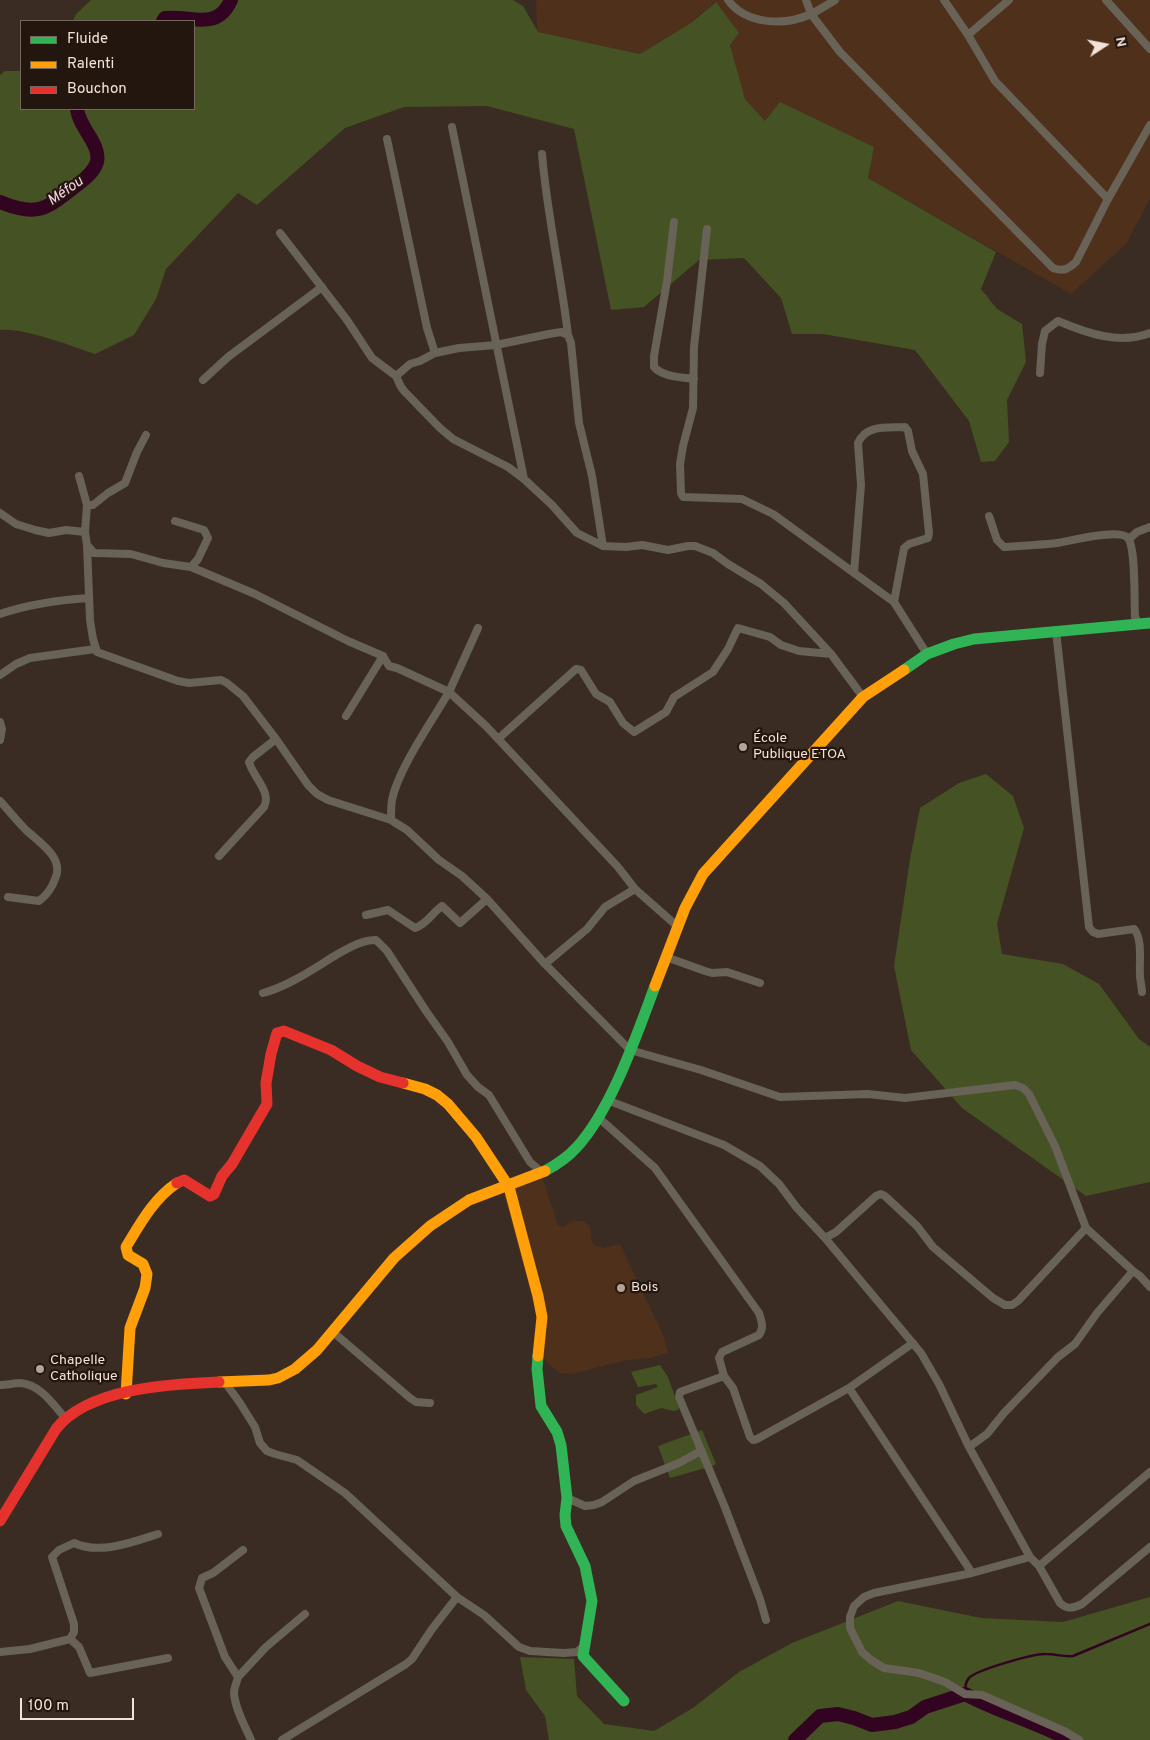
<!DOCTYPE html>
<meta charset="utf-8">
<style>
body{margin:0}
#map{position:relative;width:1150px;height:1740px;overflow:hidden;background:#3a2c22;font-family:Overpass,sans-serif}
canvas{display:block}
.legend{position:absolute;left:20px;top:20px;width:175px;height:90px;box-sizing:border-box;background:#22160e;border:1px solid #76685e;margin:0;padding:6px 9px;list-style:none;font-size:15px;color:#f4e2d7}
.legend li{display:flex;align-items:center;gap:10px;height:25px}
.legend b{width:25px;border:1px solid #76685e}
.north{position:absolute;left:1080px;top:20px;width:50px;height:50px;-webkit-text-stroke:4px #22160e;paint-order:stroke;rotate:79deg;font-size:14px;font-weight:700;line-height:20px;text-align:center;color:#f4e2d7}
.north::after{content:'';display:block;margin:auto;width:18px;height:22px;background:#f4e2d7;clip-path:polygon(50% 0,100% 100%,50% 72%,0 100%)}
.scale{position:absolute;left:20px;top:1698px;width:114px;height:22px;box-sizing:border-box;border:2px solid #f4e2d7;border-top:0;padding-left:6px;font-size:15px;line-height:18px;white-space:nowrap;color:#f4e2d7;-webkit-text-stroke:4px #22160e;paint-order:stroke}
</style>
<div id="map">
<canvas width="1150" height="1740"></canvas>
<ul class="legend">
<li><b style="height:6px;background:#30b455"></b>Fluide</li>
<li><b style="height:6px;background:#ff9f0a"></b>Ralenti</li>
<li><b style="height:6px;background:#e5322d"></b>Bouchon</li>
</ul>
<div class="north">N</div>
<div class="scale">100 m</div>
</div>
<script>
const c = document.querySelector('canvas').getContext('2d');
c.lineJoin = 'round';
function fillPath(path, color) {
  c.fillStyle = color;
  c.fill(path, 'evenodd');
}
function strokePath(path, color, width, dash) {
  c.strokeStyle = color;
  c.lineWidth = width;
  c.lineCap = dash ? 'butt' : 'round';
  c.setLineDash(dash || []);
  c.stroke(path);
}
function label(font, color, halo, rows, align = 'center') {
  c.font = font + ' Overpass,sans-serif';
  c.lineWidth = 4.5;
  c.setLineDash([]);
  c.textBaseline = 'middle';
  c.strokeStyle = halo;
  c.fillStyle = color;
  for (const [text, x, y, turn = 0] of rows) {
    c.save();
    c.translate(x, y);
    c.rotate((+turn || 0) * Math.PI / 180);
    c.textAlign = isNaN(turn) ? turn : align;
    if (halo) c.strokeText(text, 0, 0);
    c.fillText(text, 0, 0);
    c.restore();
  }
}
fillPath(new Path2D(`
 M536,0H1150V199L1126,244L1071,294L868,178L765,121L745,99L730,45L715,2L691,23L640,54L537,32Z
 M542,1177L558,1225L563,1227L573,1221H583L590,1226L591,1240L594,1245L604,1248L620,1244L664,1337L668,1353L650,1358L622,1361L571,1374L561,1373L548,1364L542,1353L537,1336L536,1313L504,1195L502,1194Z`), '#4e301b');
fillPath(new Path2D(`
 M91,0H513L523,6L538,32L640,54L691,23L716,2L739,33L730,45L745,99L765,121L780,102L874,147L868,178L996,252L981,289L997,309L1022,324L1026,362L1007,400L1009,442L995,461L981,462L969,421L915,350L823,334H792L781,298L744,258L699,260L644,307L611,310L574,129L487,106L404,107L345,128L257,205L238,193L166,269L156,299L134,335L95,354C72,346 22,327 0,330V75L5,71H21V109H194V21H73L76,14Z
 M986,774L1013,796L1024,828L997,924L1002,954L1063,964L1099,984L1139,1039L1150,1047V1182L1086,1196L962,1108L911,1050L894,966L910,859L920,808L959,783Z
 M660,1365L668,1377L679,1408L678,1410L674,1411L661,1408L644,1414L636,1405V1395L658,1387L656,1384L638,1387L631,1372Z
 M702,1430L716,1464L713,1466L670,1478L658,1446Z
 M1150,1597V1740H549L545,1716L526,1690L520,1657L574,1659L577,1696L604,1724L654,1731L693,1708L739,1672L792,1643L898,1601L981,1618L1063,1622Z`), '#455223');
strokePath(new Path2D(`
 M965,1693C965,1688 965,1682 969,1678C976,1670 1035,1653 1046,1654C1056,1654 1063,1657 1073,1656L1150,1624`), '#330421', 2.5);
strokePath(new Path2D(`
 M163,21L165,18C191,15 217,32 231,0
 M0,202C39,218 47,208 77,185C85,179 94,172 97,162C101,144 79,128 77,109
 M795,1740L820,1716L838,1714L854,1718L872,1725L895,1722L911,1717L925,1707L965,1694C999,1712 1036,1722 1070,1740`), '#330421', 14);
strokePath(new Path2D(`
 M728,0C746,25 785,26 811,14C819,10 827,5 835,0
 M806,0L811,14L840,52L1053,268C1064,272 1068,269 1076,262L1108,199L1150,125
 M944,0L968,35L995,81L1108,199
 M1106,0L1150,49
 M968,35L1009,0
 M452,127L524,479
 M387,139L427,328L435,353
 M542,154C547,215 561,274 568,335
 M674,222L667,281L654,356V367C663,377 681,377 694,379
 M707,229L694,347L693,408L683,446L680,464L681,493L683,497L742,499L773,514L894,602L927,654
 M280,233L347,320L372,358L396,376L401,387L405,392L440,428L453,439L508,467L524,479L552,505L577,533L603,546L626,547L642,545L668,550L688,546H695L713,553L728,564L761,584L784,603L831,654L863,697
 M1040,373L1042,344L1045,331L1058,321C1086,333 1120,345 1150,333
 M396,376L410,364L420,361L435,353L459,348L496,345L549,334L561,332L568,335L571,343L579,423L592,476L603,546
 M203,380L228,357L322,287
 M79,476L87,505L85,532L87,545L90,620L93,639L97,652L178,681L189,683L221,680L227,683L243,696L276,739L308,785L317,794L328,800L391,820L407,830L439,860L462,876L487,899L545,964L587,929L605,907L635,889
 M87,505H93L108,493L125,483L137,452L146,435
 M0,513L16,524L35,530L49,533L66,530L85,532
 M989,516L997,540L1004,547C1021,546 1040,545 1057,543C1070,541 1119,528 1128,538C1136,548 1134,602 1135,617L1139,624
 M175,521L204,530L208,538L198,559L191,567
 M1129,539L1137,532L1150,527
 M87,545L94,553L131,554L163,563L191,567L255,594L348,641L383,656
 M854,573L861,485L858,443C866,424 888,428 905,427L908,431L912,451L923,474L929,533L928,538L909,544L904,548L894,602
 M0,614C29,604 59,600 89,598
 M478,628L449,692L486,726L618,867L635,889L677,926
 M1056,631L1089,927L1093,932L1098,934L1134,929C1143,939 1139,962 1140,976C1140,981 1142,986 1142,992
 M0,675L16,664L30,658L95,649
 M346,716L383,656L389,666L397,668L449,692C432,721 398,769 392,800C391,806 391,813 391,820
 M0,722L2,729L0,740
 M498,739L576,669L581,670L596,694L610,702L623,723L634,732L666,712L674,697L713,672L728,649L738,628L770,637L781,645L799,651L831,654
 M0,801C9,811 17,821 26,830C40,843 65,858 55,879C52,888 47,895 39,901L8,897
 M219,856L264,807C272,792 253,777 249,762L253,757L276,739
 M366,915L388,910L415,928C427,924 432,913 442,906L460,923L487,899
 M666,957L705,971L712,973L727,972L760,983
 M545,964L630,1050L701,1070L780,1097L868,1094L905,1098L1015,1085L1023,1088L1029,1094L1055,1146L1086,1228L1133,1271L1140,1276L1150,1287
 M263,993C289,986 313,969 336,955C349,948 361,940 376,940L387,951L426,1011L448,1042L467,1075L478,1087L489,1095L530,1162L543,1173
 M607,1100L724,1145L760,1166L779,1184L797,1208L825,1238L921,1353L939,1384L969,1447L1030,1557L1039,1566L1150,1472
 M599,1118L655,1168L759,1313C762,1322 764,1328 759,1335L722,1352L719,1358L724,1376L733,1388L750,1437L753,1440L757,1439L849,1388L913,1343
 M825,1238L836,1232L876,1196L881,1194L885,1196L917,1226L933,1247L993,1298L1005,1305H1012L1018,1301L1086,1228
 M333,1332L410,1398L416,1402L430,1403
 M724,1376L680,1392L679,1397L724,1505L760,1599L766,1620
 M224,1381L240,1403L255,1427L260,1443L267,1451L275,1454L297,1460L345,1493L457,1597L484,1615L519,1647L530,1651L564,1653L577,1652L585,1645
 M0,1385C7,1385 14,1383 20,1383C40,1384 53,1404 65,1418
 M849,1388L972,1573
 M969,1447L987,1434L1004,1413L1058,1357L1075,1344L1097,1313L1133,1271
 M567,1498L585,1506L594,1505L602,1502L634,1481L679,1463L701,1451
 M243,1550L213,1573L202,1578L199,1588L225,1657L238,1677C237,1682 234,1688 234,1693C235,1709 245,1726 251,1740
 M1030,1557L972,1573L874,1593L864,1597L854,1606L850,1617V1628L862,1652L871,1660L884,1668L919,1673L945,1682L965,1694L982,1695L1064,1731L1079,1740
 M1039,1566L1060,1603C1067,1610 1073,1608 1082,1604L1150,1547
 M70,1639L74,1632V1624L52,1557L59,1550L74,1543C100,1555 133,1542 158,1534
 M0,1652L30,1649L70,1639L79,1647L90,1673L168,1658
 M238,1677L266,1647L305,1614
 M282,1740L406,1664L412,1659L432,1629L457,1597`), '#686257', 8);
strokePath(new Path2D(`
 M904,670L927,654L954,644L974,639L1150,623
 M545,1171C556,1165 567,1158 576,1148C611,1111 637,1034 655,986
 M538,1356L537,1369L541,1406L557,1432L561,1445L567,1498L565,1515L566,1526L585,1566L592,1601L583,1656L624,1701`), '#30b455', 11);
strokePath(new Path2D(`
 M655,986L685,908L703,874L863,697L904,670
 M403,1083L425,1089L437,1095L448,1104L476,1137L509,1187L538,1296L542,1317L538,1356
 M219,1382L269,1380L278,1378L295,1369L317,1350L394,1258L430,1226L469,1200L545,1171
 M126,1394L130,1328L145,1288L147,1274L143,1264L128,1255L126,1247C140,1224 154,1198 177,1183`), '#ff9f0a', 11);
strokePath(new Path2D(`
 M177,1183L184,1180L210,1196L214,1194L222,1176L232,1164L267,1104L266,1083L271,1054L277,1033L284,1031L331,1050L357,1066L380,1077L403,1083
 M0,1521L56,1429C88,1388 169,1384 219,1382`), '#e5322d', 11);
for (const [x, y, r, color] of [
 [743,747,5,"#b3a298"],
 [621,1288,5,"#b3a298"],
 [40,1369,5,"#b3a298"]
]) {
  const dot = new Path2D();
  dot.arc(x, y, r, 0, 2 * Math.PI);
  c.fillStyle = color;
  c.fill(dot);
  strokePath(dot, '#22160e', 2);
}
label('14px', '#f4e2d7', '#22160e', [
 ["École",753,739],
 ["Publique ETOA",753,755],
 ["Bois",631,1288],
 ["Chapelle",50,1361],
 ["Catholique",50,1377]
], 'left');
label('italic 15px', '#fbcfe6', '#22160e', [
 ["Méfou",66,192,-35]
]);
</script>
